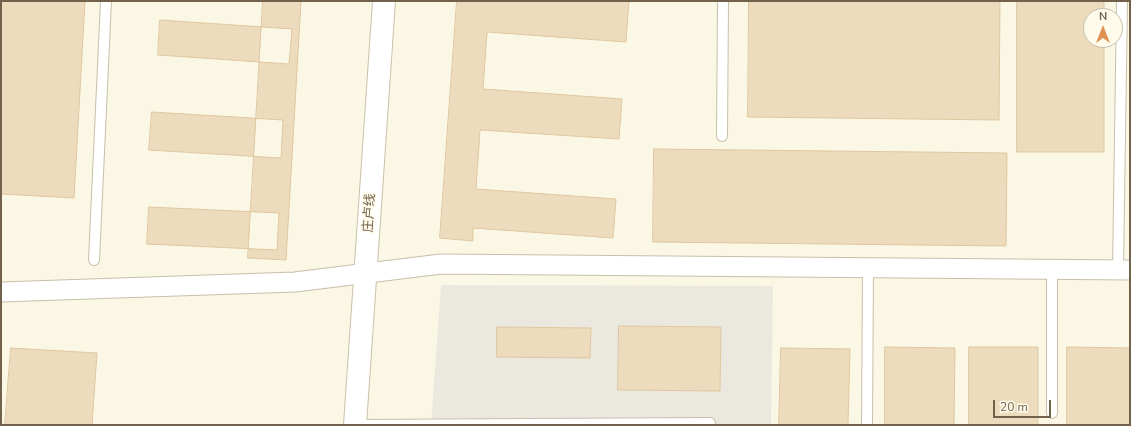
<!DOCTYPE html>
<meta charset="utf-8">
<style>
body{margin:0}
#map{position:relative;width:1131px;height:426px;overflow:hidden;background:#fbf7e5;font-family:"Nunito Sans",sans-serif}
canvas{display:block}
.frame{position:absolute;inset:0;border:2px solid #72624c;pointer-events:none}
.north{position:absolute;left:1083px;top:8px;width:40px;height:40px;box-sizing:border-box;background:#fefbeb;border:1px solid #c6beab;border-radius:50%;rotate:0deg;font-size:11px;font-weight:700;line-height:16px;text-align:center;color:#72624c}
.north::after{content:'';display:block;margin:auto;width:14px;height:18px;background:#de9151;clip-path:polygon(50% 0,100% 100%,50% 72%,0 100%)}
.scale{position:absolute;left:993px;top:400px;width:58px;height:18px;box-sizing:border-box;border:2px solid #72624c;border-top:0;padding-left:5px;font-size:12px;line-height:14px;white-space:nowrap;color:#72624c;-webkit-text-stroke:3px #fefbeb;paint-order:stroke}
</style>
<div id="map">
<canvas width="1131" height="426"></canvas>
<div class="frame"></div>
<div class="north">N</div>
<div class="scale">20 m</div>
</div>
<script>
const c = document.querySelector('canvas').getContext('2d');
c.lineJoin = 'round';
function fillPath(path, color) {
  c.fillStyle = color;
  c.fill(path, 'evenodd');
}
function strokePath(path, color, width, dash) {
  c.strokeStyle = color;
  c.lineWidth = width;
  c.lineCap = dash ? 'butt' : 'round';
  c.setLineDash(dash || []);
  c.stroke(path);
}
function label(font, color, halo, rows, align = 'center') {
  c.font = font + ' "Nunito Sans","Noto Sans SC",sans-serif';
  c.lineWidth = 3.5;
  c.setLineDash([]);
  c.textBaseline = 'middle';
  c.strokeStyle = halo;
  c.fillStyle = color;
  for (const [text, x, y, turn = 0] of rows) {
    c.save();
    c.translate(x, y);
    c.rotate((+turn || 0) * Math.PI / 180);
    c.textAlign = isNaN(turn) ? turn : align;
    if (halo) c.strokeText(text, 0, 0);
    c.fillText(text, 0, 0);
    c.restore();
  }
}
fillPath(new Path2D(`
 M441,285L773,286L771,425H431Z`), '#ebe8df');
const building = new Path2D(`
 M1,1H85L74,198L1,194Z
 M263,1H301L286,260L248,258Z
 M457,1H629L626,42L487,32L483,89L622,99L619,139L480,130L476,189L616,199L613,238L473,228V241L440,238Z
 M749,1H1000L999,120L748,117Z
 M1017,1H1104V16H1091V40H1104V152H1017Z
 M160,20L292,29L289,64L158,55Z
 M152,112L283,120L281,158L149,150Z
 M654,149L1007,153L1006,246L653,242Z
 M149,207L279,213L277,250L147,244Z
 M619,326L721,327L720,391L618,390Z
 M497,327L591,328L590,358L497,357Z
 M885,347L955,348L954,425H885Z
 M969,347H1038V425H969Z
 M1067,347L1130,348V425H1067Z
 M11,348L97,353L92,425H5Z
 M781,348L850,349L848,425H779Z`);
fillPath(building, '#ecdbbc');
strokePath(building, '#e0c7a0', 1);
const lane = new Path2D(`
 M722,136L723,1
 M94,260L106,1
 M1052,270V413
 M1118,270L1122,1
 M355,425L710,423
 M867,425L868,268`);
const street = new Path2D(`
 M1,292L295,282L441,264L1130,270`);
const secondary = new Path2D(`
 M355,425L384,1`);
strokePath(lane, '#c9bfaa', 12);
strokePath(street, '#c9bfaa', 21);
strokePath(secondary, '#ccc0a8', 24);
strokePath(lane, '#fff', 10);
strokePath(street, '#fff', 19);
strokePath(secondary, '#fff', 22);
label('13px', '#72624c', '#fefbeb', [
 ["庄卢线",370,213,-86]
]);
</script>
